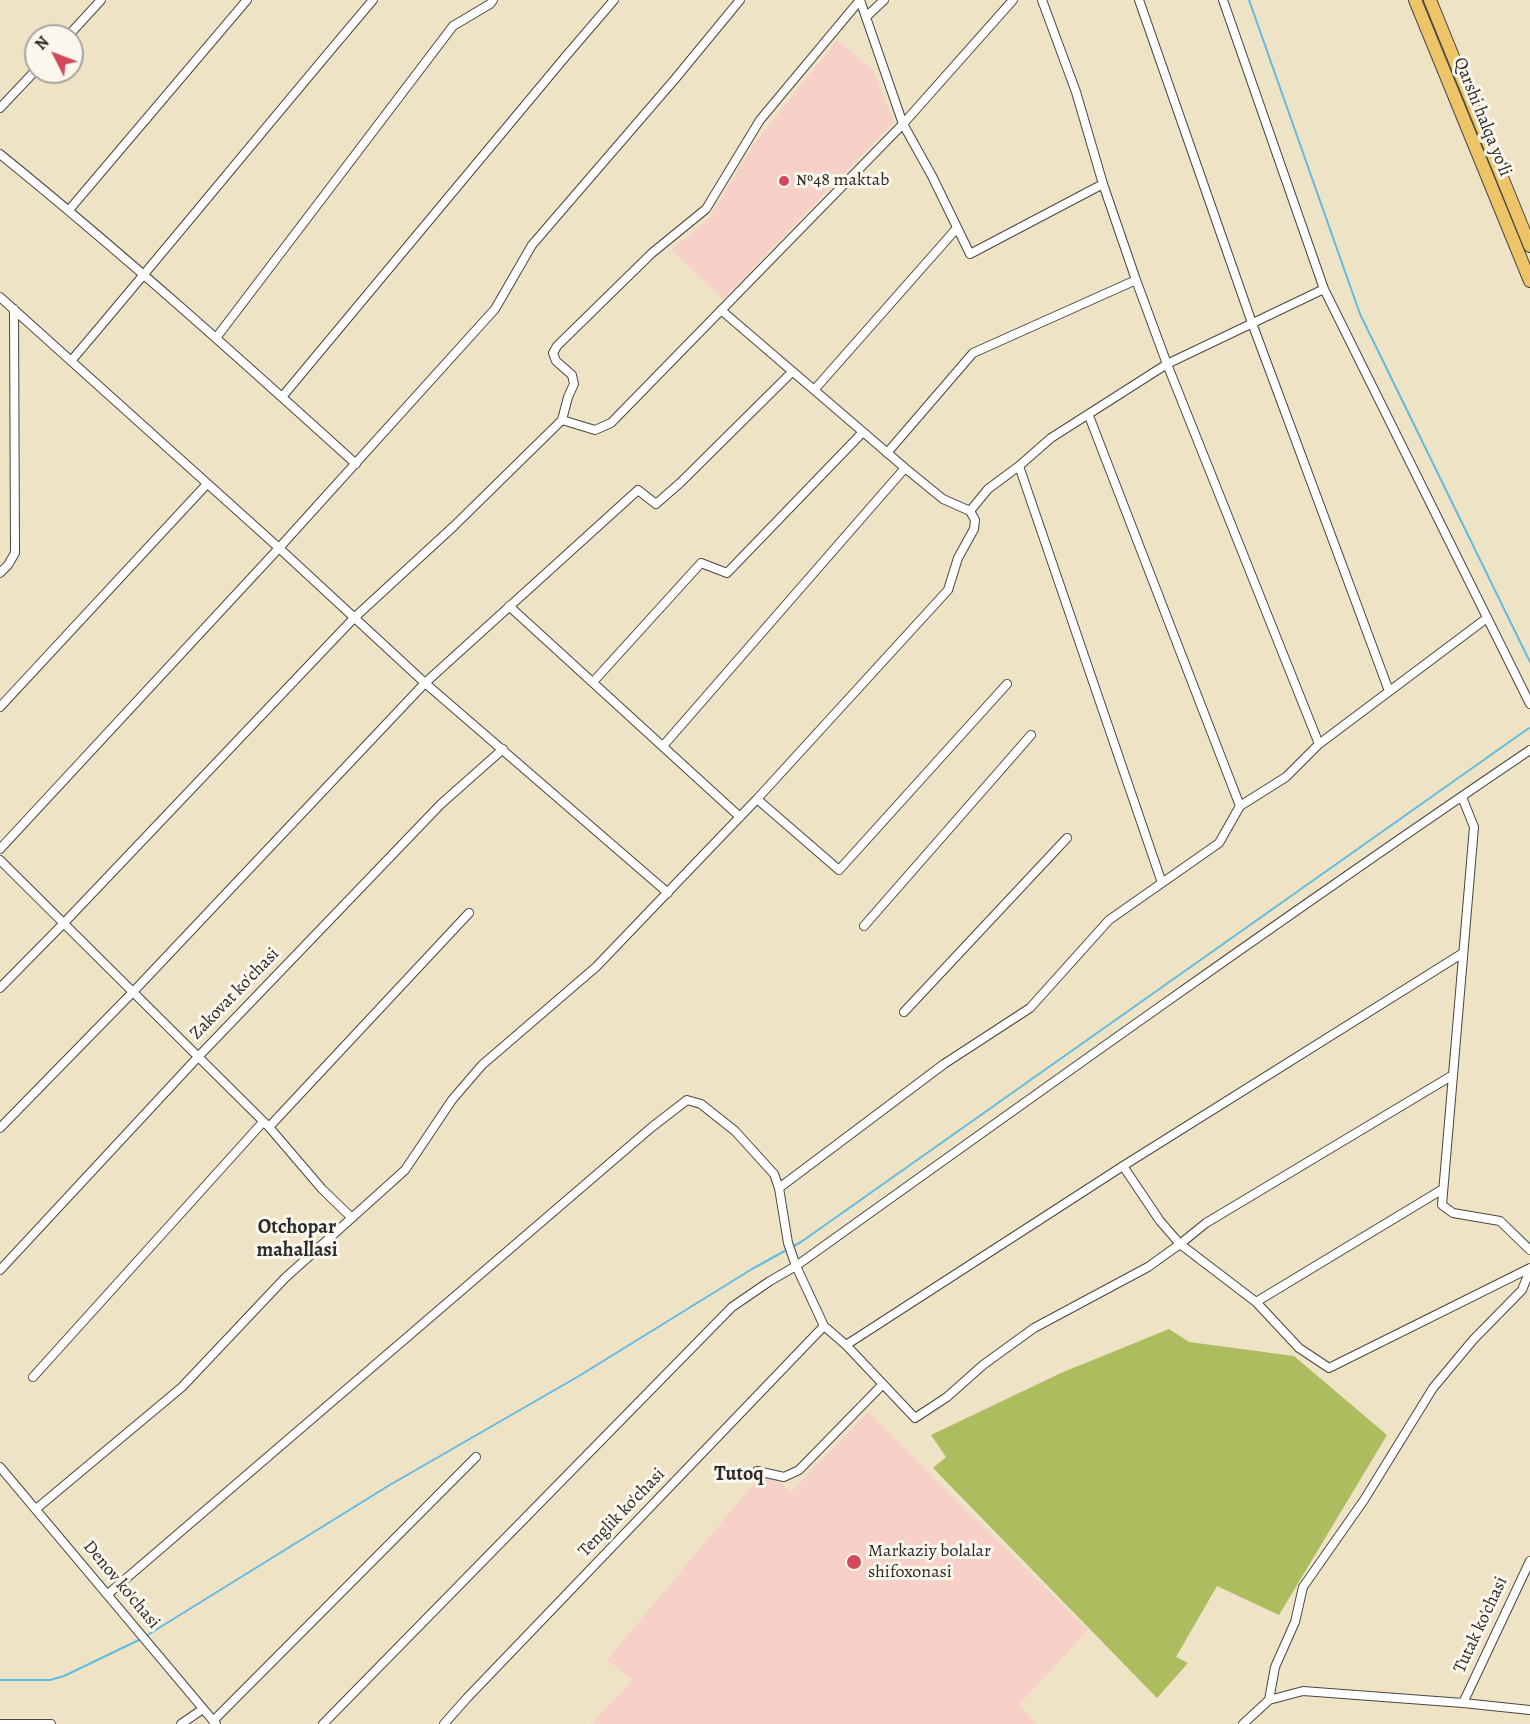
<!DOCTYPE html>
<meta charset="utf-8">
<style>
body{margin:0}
#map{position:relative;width:1530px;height:1724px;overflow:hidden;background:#efe3c5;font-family:Alegreya,serif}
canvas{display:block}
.north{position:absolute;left:24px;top:24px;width:60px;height:60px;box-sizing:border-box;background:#fbf7ec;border:2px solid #a8a59f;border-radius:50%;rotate:312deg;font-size:16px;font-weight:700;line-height:24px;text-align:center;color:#2b2b2b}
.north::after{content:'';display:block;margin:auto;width:21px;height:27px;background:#d1495b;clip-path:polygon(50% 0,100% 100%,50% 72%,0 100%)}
</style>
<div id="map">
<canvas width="1530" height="1724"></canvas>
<div class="north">N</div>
</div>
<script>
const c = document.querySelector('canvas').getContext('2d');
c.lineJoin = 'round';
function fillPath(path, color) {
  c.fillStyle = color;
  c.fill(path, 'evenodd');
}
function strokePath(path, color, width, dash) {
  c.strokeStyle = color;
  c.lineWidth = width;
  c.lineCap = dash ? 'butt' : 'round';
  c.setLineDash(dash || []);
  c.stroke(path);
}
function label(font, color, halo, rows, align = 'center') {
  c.font = font + ' Alegreya,serif';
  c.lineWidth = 6;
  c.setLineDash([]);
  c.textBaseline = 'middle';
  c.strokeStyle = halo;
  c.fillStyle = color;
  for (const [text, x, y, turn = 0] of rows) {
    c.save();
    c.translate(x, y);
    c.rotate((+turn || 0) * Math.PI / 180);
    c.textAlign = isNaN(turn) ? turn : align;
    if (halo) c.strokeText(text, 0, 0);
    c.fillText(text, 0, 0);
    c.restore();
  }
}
fillPath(new Path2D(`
 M837,40L873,70L894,122L723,299L671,250L709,218L754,144Z
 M868,1412L1088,1630L1019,1705L1037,1724H591L633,1680L607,1660L766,1469L791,1492Z`), '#f7d1c8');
fillPath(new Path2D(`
 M1169,1329L1189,1342L1294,1356L1387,1435L1279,1615L1217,1586L1176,1657L1188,1663L1157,1698L933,1468L946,1457L931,1435L1061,1373Z`), '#adbc5f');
strokePath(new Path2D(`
 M1249,0L1360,314L1530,662
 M146,1636L388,1486L579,1376L752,1269L801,1242L1529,728
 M0,1680H50L64,1676L141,1639`), '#63bae0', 2);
const minor = new Path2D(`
 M860,0L903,124L932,176L970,254L1103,184
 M1042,0L1076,92L1103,184L1136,280L1167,364L1319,744
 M1139,0L1252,323L1389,691
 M1223,0L1324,289L1530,704
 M866,17L884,0
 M68,36L101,0
 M0,108L36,70
 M0,154C122,253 239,358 356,464
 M69,210L247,0
 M0,297L279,548L425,683L668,893
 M216,338L453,26L490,4L493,0
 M71,361C173,241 272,119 373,0
 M815,389L957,228
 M282,397L566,56L614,0
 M1089,416L1240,806
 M562,420L595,430L611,423L903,124L1013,0
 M887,453L973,353L1136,280
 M1019,466L1162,883
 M970,511L988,489L1019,466L1051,438L1167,364L1324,289
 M0,573L8,565L15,553L14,309
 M509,606L740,817
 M593,682L701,563L727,573L863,432
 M0,707L207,484
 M663,746L905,468
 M1462,797L1474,827L1442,1205L1453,1213L1500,1221L1530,1250
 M757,799L839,870L1007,684
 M0,849L279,548L495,309L532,245L675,79L740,0
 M0,860L269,1127L322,1189L352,1218
 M864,926L1031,735
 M0,988L63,924L354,618L454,526L562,420L568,397L574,384L572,375L556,361L553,353L557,346L652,253L706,209L760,120L860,0
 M904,1012L1067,838
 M269,1127L469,913
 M0,1128L133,992L425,683L638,490L656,504L680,483L792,372
 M1123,1166L1160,1221L1180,1244L1256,1302L1299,1348L1329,1368L1530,1268
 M779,1188L944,1064L1030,1008L1109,920L1219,843L1240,806L1286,777L1319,744L1487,618
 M0,1270L198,1057L441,804L503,749
 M1256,1302L1443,1189
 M846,1345L1123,1166L1463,953
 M33,1377L263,1122
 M0,1467L216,1724
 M757,1471L784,1477L799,1470L883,1384
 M36,1509L182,1387L285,1278L405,1170L452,1100L482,1065L596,967L757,799L948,590L958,558L974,529L975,520L970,511L943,499L905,468L721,310
 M108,1594L652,1127L687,1100L701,1104L735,1131L774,1174L779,1188L788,1243L796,1266L824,1326L846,1345L915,1418L947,1397L983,1365L1034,1328L1148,1267L1180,1244L1206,1223L1453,1075
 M1269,1700L1275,1667L1295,1622L1303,1587L1364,1500L1433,1388L1473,1340L1522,1290L1530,1270
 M1463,1703L1530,1561
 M213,1721L476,1457
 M0,1724H51
 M181,1724L203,1709
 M323,1724L732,1307L770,1281L796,1266C1039,1092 1282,918 1530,750
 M444,1724L467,1698L824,1326
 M1243,1724L1269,1700L1303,1691L1463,1703L1530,1710`);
const highway = new Path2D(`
 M1415,0L1530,281
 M1430,0L1530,246`);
strokePath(minor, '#484742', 10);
strokePath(highway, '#484742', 14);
strokePath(minor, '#fff', 8);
strokePath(highway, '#eec469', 12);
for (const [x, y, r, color] of [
 [784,181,6,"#d1495b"],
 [854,1562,8,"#d1495b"]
]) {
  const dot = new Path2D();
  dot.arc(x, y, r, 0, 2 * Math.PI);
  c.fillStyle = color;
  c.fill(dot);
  strokePath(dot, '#fbf7ec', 2);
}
label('18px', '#2b2b2b', '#fbf7ec', [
 ["Qarshi halqa yoʻli",1482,117,68],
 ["Zakovat ko'chasi",235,994,-46],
 ["Tenglik ko'chasi",622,1513,-46],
 ["Denov ko'chasi",121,1585,50],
 ["Tutak ko'chasi",1481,1625,-65]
]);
label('18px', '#2b2b2b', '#fbf7ec', [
 ["№48 maktab",796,181],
 ["Markaziy bolalar",868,1552],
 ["shifoxonasi",868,1573]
], 'left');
label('bold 20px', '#2b2b2b', '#fbf7ec', [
 ["Otchopar",297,1228],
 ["mahallasi",297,1251],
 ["Tutoq",739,1475]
]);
</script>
